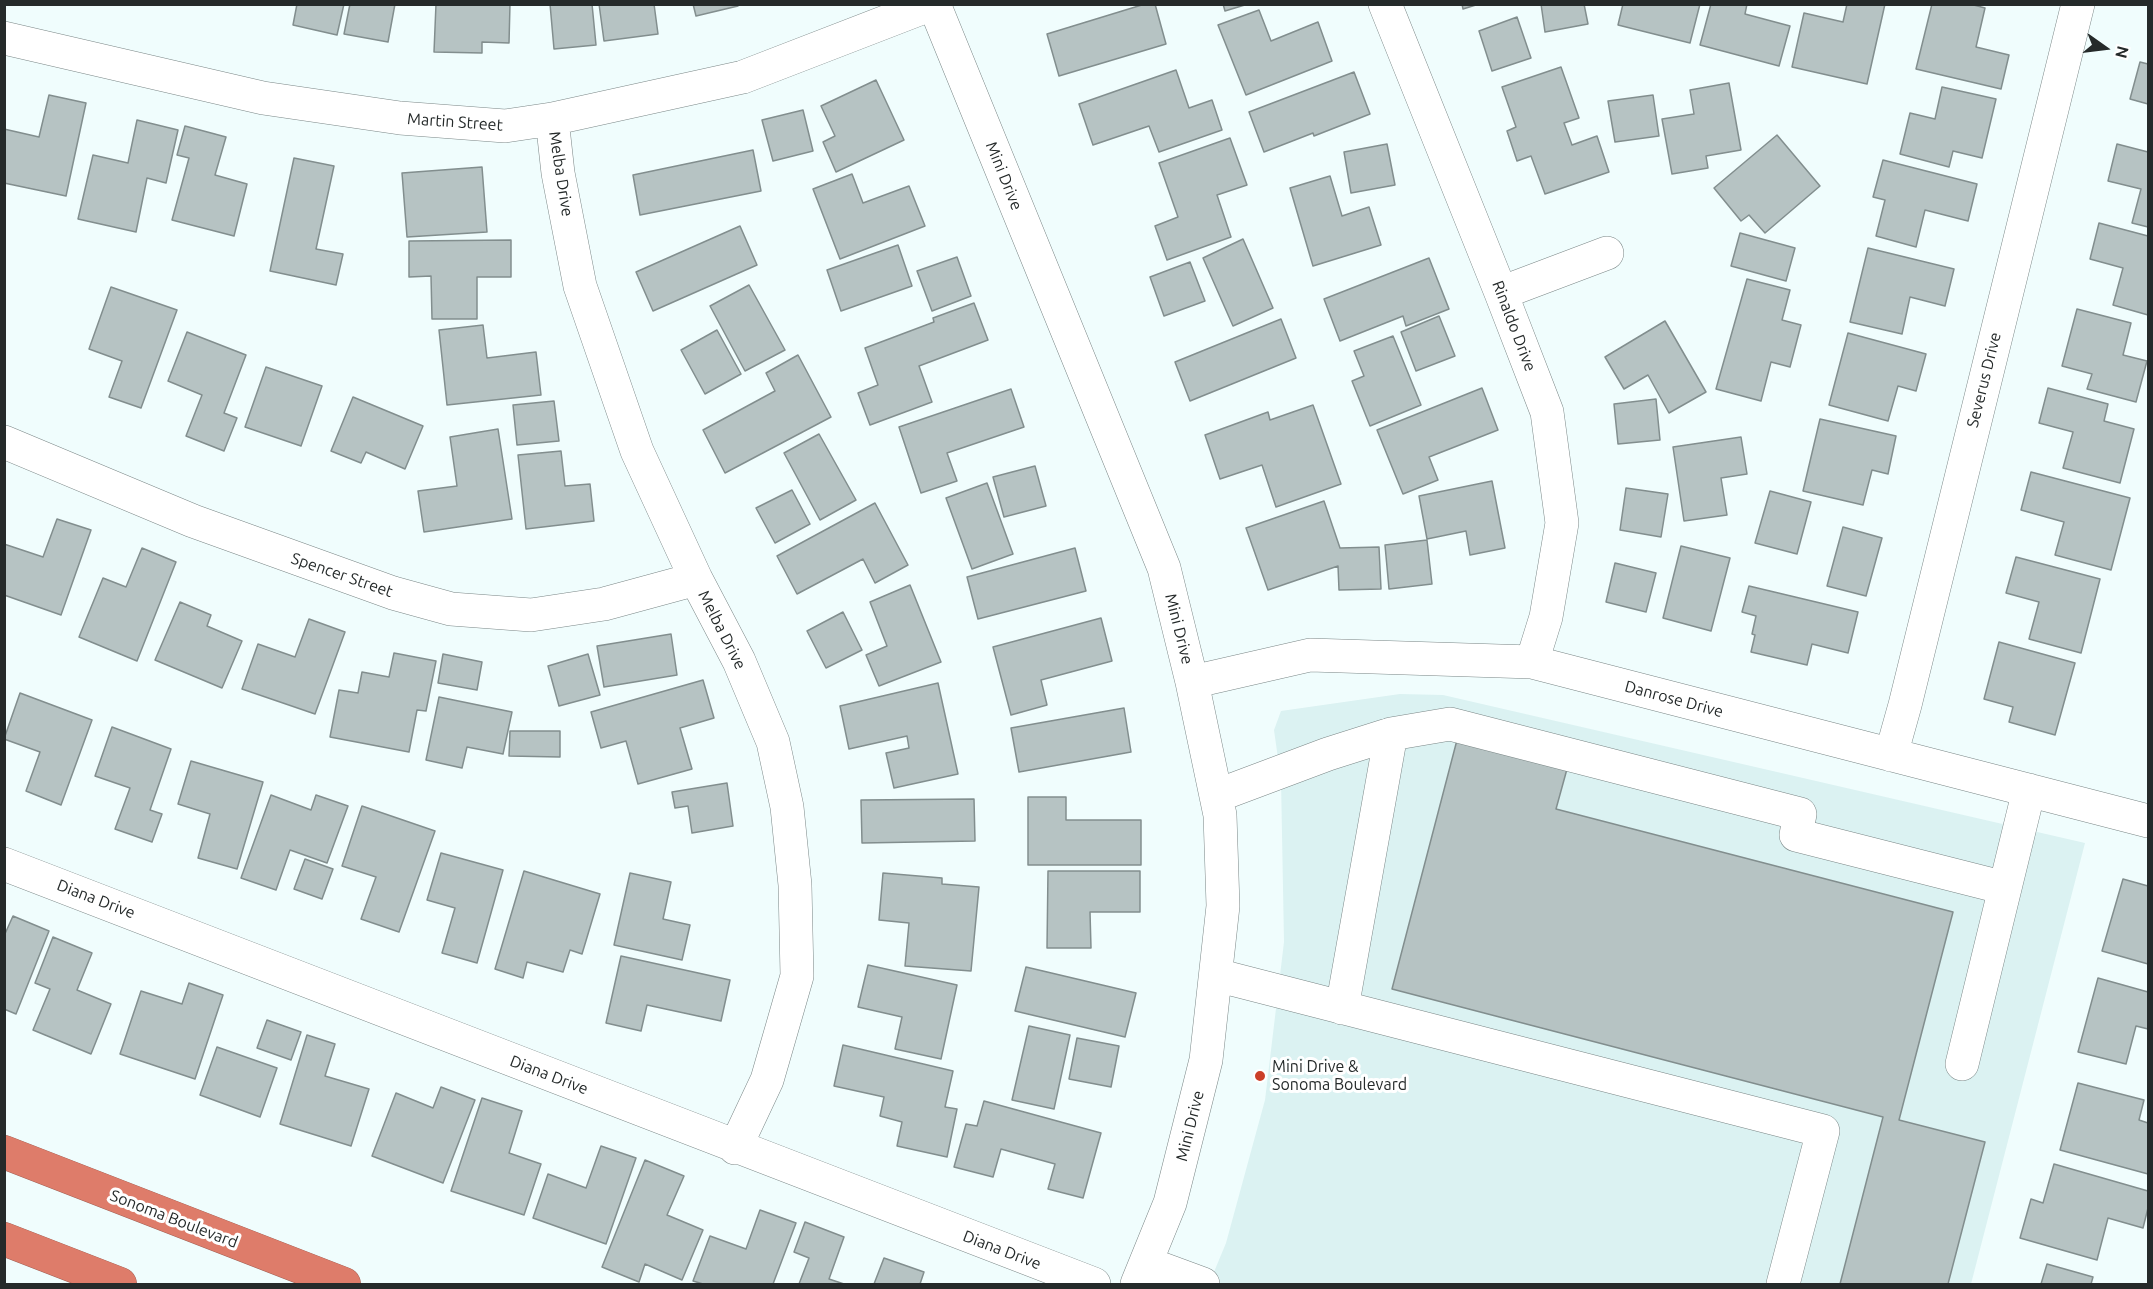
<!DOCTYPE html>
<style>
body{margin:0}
#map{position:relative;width:2153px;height:1289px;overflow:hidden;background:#f0fdfd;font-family:Ubuntu,sans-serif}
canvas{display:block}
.frame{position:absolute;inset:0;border:6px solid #252a2a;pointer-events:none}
.north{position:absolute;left:2075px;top:18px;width:60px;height:60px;-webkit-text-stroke:4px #fff;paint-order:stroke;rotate:104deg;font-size:16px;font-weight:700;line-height:24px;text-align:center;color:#252a2a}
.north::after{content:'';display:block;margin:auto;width:21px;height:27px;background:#252a2a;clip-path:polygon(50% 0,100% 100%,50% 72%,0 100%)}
</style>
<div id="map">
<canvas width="2153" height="1289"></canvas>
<div class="frame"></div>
<div class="north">N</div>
</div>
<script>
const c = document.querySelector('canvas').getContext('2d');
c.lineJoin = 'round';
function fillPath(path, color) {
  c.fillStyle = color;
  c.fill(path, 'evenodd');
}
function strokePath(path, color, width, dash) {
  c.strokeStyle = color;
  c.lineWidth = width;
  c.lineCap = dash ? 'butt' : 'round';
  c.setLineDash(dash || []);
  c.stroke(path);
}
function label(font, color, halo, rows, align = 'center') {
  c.font = font + ' Ubuntu,sans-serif';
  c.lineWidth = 6;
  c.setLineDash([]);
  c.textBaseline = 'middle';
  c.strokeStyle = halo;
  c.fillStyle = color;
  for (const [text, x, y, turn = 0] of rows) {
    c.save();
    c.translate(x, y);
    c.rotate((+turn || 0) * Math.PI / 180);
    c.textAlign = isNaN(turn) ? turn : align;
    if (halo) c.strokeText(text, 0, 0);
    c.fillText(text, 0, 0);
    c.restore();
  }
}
fillPath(new Path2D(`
 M1400,694L1443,695L2085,843L1971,1284H1209L1226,1243L1265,1100L1284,942L1281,780L1274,730L1281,711Z`), '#dbf2f2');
const building = new Path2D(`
 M297,4H344L337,35L293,25Z
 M350,4H395L388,42L344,34Z
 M436,4H510L509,43L482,42V53L434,52Z
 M550,4H592L596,45L554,49Z
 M599,4H654L658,34L604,41Z
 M693,4H738V6L696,16Z
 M1145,4H1155L1166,44L1059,76L1047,34Z
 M1223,4H1248L1225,11Z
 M1462,4H1479L1463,9Z
 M1541,4H1584L1588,24L1545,32Z
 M1623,4H1700L1690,43L1618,25Z
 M1711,4H1747L1745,14L1790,26L1779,66L1700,45Z
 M1847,4H1885L1867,84L1792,67L1804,13L1843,22Z
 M1932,4H1970L1985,8L1976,47L2009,55L2001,89L1916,69Z
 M1259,10L1271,41L1318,22L1332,61L1246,95L1218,25Z
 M1517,17L1531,58L1492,71L1479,31Z
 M2140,62L2148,64V104L2130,99Z
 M1561,67L1579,118L1564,123L1572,145L1597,136L1609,172L1545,194L1531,156L1517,161L1507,131L1516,127L1502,87Z
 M1176,70L1189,108L1212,100L1222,130L1159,152L1149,126L1093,145L1079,104Z
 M1354,72L1370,114L1314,136L1313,133L1264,152L1249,112Z
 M876,80L904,140L836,172L823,142L835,136L821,106Z
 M1729,83L1741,150L1706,156L1708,168L1672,174L1662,119L1694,114L1690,90Z
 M1942,87L1996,99L1982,158L1953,151L1949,167L1900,154L1910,113L1935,119Z
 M49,95L86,103L66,196L4,183V129L39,137Z
 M1653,95L1659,136L1615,142L1608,101Z
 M803,110L813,151L773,161L762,120Z
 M137,120L178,130L166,183L147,178L136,232L78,219L93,155L128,163Z
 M185,126L226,137L215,175L247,184L234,236L172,220L189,158L177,155Z
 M1777,135L1820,186L1765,233L1749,215L1741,221L1714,188Z
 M1230,138L1247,185L1217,195L1231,237L1167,260L1155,226L1178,217L1159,163Z
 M1387,144L1395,185L1351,193L1344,152Z
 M2117,144L2148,152V227L2132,223L2141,189L2108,181Z
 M753,150L761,191L640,215L633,175Z
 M294,158L334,166L316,249L343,254L336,285L270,271Z
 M1883,160L1977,184L1968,221L1925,210L1916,247L1876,236L1885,200L1873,197Z
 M482,167L487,232L407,237L402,173Z
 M852,174L863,203L909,186L925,226L840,259L813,189Z
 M1330,176L1342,216L1369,207L1381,245L1313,266L1290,188Z
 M2099,223L2148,236V315L2113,305L2123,268L2090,259Z
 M740,226L757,265L653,311L636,272Z
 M1740,233L1795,248L1786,281L1731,266Z
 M1243,239L1273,308L1233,326L1203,258Z
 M511,240V277H477V319H432L431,276L409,277V241Z
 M898,245L912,286L841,311L827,270Z
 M1868,248L1954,269L1945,306L1910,297L1902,334L1850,322Z
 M957,257L971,296L932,311L917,271Z
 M1429,258L1449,309L1406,326L1403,316L1340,341L1324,299Z
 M1190,262L1205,301L1164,316L1150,277Z
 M1747,279L1790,290L1782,320L1801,325L1790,367L1771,362L1761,401L1716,389Z
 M749,285L785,350L745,371L710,306Z
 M111,287L177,310L141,408L109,397L122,361L89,349Z
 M974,303L988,340L919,366L932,402L870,425L858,393L878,385L865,348L934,322L933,318Z
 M2077,309L2131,323L2123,355L2147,361L2136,402L2087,389L2092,374L2062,366Z
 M1439,316L1455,356L1416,371L1401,332Z
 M1281,319L1296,358L1190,401L1175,362Z
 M1665,321L1706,392L1669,413L1648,375L1624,389L1605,357Z
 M483,325L487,358L536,352L541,395L447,405L439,330Z
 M717,330L741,374L705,394L681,350Z
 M187,332L246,355L224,413L237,418L224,451L186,436L202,395L168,381Z
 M1848,333L1926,354L1916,391L1898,386L1888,421L1829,405Z
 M1393,336L1421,405L1370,426L1352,381L1364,376L1354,351Z
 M798,355L831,417L725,473L703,430L775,391L766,373Z
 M266,367L322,386L301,446L245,427Z
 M1482,388L1498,430L1429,457L1438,480L1403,494L1377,430Z
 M2048,388L2108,404L2104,421L2134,429L2120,483L2063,468L2073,432L2039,423Z
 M1011,389L1024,427L947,453L957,481L921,493L899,427Z
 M353,397L423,426L405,469L366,452L361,463L331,451Z
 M1656,399L1660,440L1618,444L1614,404Z
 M554,401L559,441L517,445L513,405Z
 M1313,405L1341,484L1276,507L1262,465L1220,479L1205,435L1268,412L1270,420Z
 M1820,419L1896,436L1888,474L1872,470L1863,505L1803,491Z
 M498,429L512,519L424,532L418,491L457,486L450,437Z
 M819,434L856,500L820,520L784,453Z
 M1741,437L1747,474L1721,478L1727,515L1684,521L1673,447Z
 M561,451L565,486L590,484L594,521L526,529L518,455Z
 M1035,466L1046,506L1004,517L993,477Z
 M2031,472L2130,498L2111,570L2055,555L2064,522L2021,510Z
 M1492,481L1505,548L1470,555L1466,531L1427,539L1419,496Z
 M987,483L1013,554L972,569L946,498Z
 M1626,488L1668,494L1661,537L1620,530Z
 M792,490L810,524L775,543L756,508Z
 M1770,491L1811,502L1797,554L1755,543Z
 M1324,501L1340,548L1379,547L1381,589L1339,590L1338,566L1268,590L1246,528Z
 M875,503L908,565L875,583L863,559L797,594L777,556Z
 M57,519L91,530L61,615L4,595V544L43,557Z
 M1843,527L1882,538L1866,596L1827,586Z
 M1427,540L1432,584L1389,589L1385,545Z
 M1681,546L1730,558L1711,631L1663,618Z
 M142,548L176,562L137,661L79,637L103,578L126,587Z
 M1075,548L1086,591L978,619L967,577Z
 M2016,557L2100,579L2081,653L2029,639L2039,602L2006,593Z
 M1615,563L1656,573L1646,612L1606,602Z
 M910,585L941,662L879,686L866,655L887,646L870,602Z
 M1749,586L1858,612L1848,653L1812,644L1807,665L1751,652L1755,635L1752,634L1756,616L1742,612Z
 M180,602L211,615L207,626L242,641L222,688L155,660Z
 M843,612L862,650L826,668L807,631Z
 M1101,618L1112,661L1041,680L1047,705L1011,715L993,647Z
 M309,619L345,632L315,714L242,689L258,644L295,657Z
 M671,634L677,675L604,687L597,646Z
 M1999,642L2075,663L2055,735L2009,722L2013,707L1984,699Z
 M394,653L436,661L426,711L417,710L409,752L330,737L339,690L358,693L362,672L389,677Z
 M443,654L482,662L477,690L438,683Z
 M588,654L600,695L559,706L548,666Z
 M703,680L714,718L680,728L692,769L638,784L626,741L601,748L591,712Z
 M938,683L958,774L894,788L886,753L909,748L907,736L849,749L840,706Z
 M20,693L92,720L61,805L26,791L40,752L4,739Z
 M439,697L512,712L503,754L467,747L462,768L426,760Z
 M1124,708L1131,752L1019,772L1011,728Z
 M112,727L171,749L150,810L162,814L152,842L115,829L130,788L95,776Z
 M510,731H560V757L509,756Z
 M1457,740L1567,769L1556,809L1953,912L1899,1120L1985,1142L1948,1284H1840L1883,1117L1392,989Z
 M191,761L263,782L237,869L198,858L210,814L178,804Z
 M727,783L733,826L692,833L688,806L675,808L672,792Z
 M271,795L311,810L316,795L348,806L327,863L290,850L276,890L241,878Z
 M1028,797H1066V820H1141V865H1028Z
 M974,799L975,841L862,843L861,800Z
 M362,806L435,831L399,932L361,919L376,877L342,866Z
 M441,853L503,870L477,963L442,953L455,908L427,900Z
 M305,859L333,869L322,899L294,889Z
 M524,871L600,894L582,954L570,950L563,972L527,962L523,978L495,969Z
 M1048,871H1140V912H1090L1091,948H1047Z
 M630,873L671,882L663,919L690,925L682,960L614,945Z
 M883,873L942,878V884L979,887L971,971L905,966L909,923L879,920Z
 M2123,879L2148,886V964L2102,951Z
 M13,916L49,931L16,1014L4,1009V936Z
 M53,937L92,953L77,990L111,1004L91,1054L33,1030L50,989L35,983Z
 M621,956L730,980L721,1021L647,1005L641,1031L606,1023Z
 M868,965L957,985L941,1059L895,1049L902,1017L858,1007Z
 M1026,967L1136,993L1125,1037L1015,1011Z
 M2098,978L2148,992V1029L2136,1026L2126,1064L2078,1052Z
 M189,983L223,995L195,1079L120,1054L141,991L182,1004Z
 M267,1020L301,1032L291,1060L257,1048Z
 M1029,1026L1070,1035L1054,1109L1012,1100Z
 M307,1035L335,1044L325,1076L369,1089L351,1146L280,1124Z
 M1077,1038L1119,1046L1111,1087L1069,1079Z
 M843,1045L953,1071L945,1107L957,1109L947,1157L897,1146L902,1122L880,1116L884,1097L834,1086Z
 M217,1047L277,1068L260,1117L200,1095Z
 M2078,1083L2144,1100L2139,1120L2148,1123V1174L2060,1150Z
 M441,1087L475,1100L443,1183L372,1156L396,1093L433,1108Z
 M482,1098L522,1111L509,1153L541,1164L524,1215L451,1191Z
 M984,1101L1101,1133L1083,1198L1048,1189L1055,1164L1001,1149L993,1177L954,1167L966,1124L977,1126Z
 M601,1146L636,1158L606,1244L533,1218L548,1174L586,1188Z
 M645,1160L684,1176L667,1215L703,1230L682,1280L645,1264L639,1282L602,1267Z
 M2054,1164L2148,1191V1208L2143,1228L2108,1218L2097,1260L2020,1238L2031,1199L2043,1203Z
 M760,1210L796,1223L773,1284H703L693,1281L710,1236L746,1249Z
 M805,1222L844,1237L829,1279L844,1284H799L809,1258L794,1252Z
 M884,1258L924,1272L920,1284H874Z
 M2047,1264L2093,1277L2091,1284H2041Z`);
fillPath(building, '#b6c3c3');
strokePath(building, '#828e8e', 1.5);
const minor = new Path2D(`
 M934,4L1164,568L1192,682L1220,815L1223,906L1206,1060L1170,1203L1137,1284
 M1385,4L1501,293L1547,412L1562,523L1546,617L1532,662
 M4,38L263,98L400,118L505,126L552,119L743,77L932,4
 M552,119L558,173L580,286L637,451L696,579L739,661L773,742L787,807L795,885L797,976L767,1080L735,1148
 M1501,293L1607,253
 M4,442L193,521L393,593L451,609L531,615L604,604L696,579
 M1192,682L1310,655L1532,662L2148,821
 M1391,734L1450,724L1800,814L1796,835L2005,888
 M1891,755L1905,705L2078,4
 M1216,796L1328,754L1391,734L1342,1008
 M4,864L1094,1284
 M1216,975L1823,1131L1783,1284
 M1962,1064L2029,790
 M1146,1263L1203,1284`);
const highway = new Path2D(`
 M4,1152L344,1284
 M4,1239L120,1284`);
strokePath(minor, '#7b8787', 34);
strokePath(highway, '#9d5f54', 34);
strokePath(minor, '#fff', 33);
strokePath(highway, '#de7c6a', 33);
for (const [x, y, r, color] of [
 [1260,1076,6,"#cb3f29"]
]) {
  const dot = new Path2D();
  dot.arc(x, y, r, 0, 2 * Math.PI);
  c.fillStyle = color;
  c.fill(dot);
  strokePath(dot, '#fff', 2);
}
label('16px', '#252a2a', '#fff', [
 ["Martin Street",455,122,4],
 ["Melba Drive",561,174,81],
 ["Mini Drive",1004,176,68],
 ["Rinaldo Drive",1514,326,69],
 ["Severus Drive",1984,380,-76],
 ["Spencer Street",342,575,19],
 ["Mini Drive",1179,629,76],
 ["Melba Drive",722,630,63],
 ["Danrose Drive",1674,699,15],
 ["Diana Drive",96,899,21],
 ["Diana Drive",549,1075,21],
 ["Mini Drive",1190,1126,-76],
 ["Sonoma Boulevard",174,1219,21],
 ["Diana Drive",1002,1250,21]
]);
label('16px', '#252a2a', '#fff', [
 ["Mini Drive &",1272,1067],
 ["Sonoma Boulevard",1272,1085]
], 'left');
</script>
